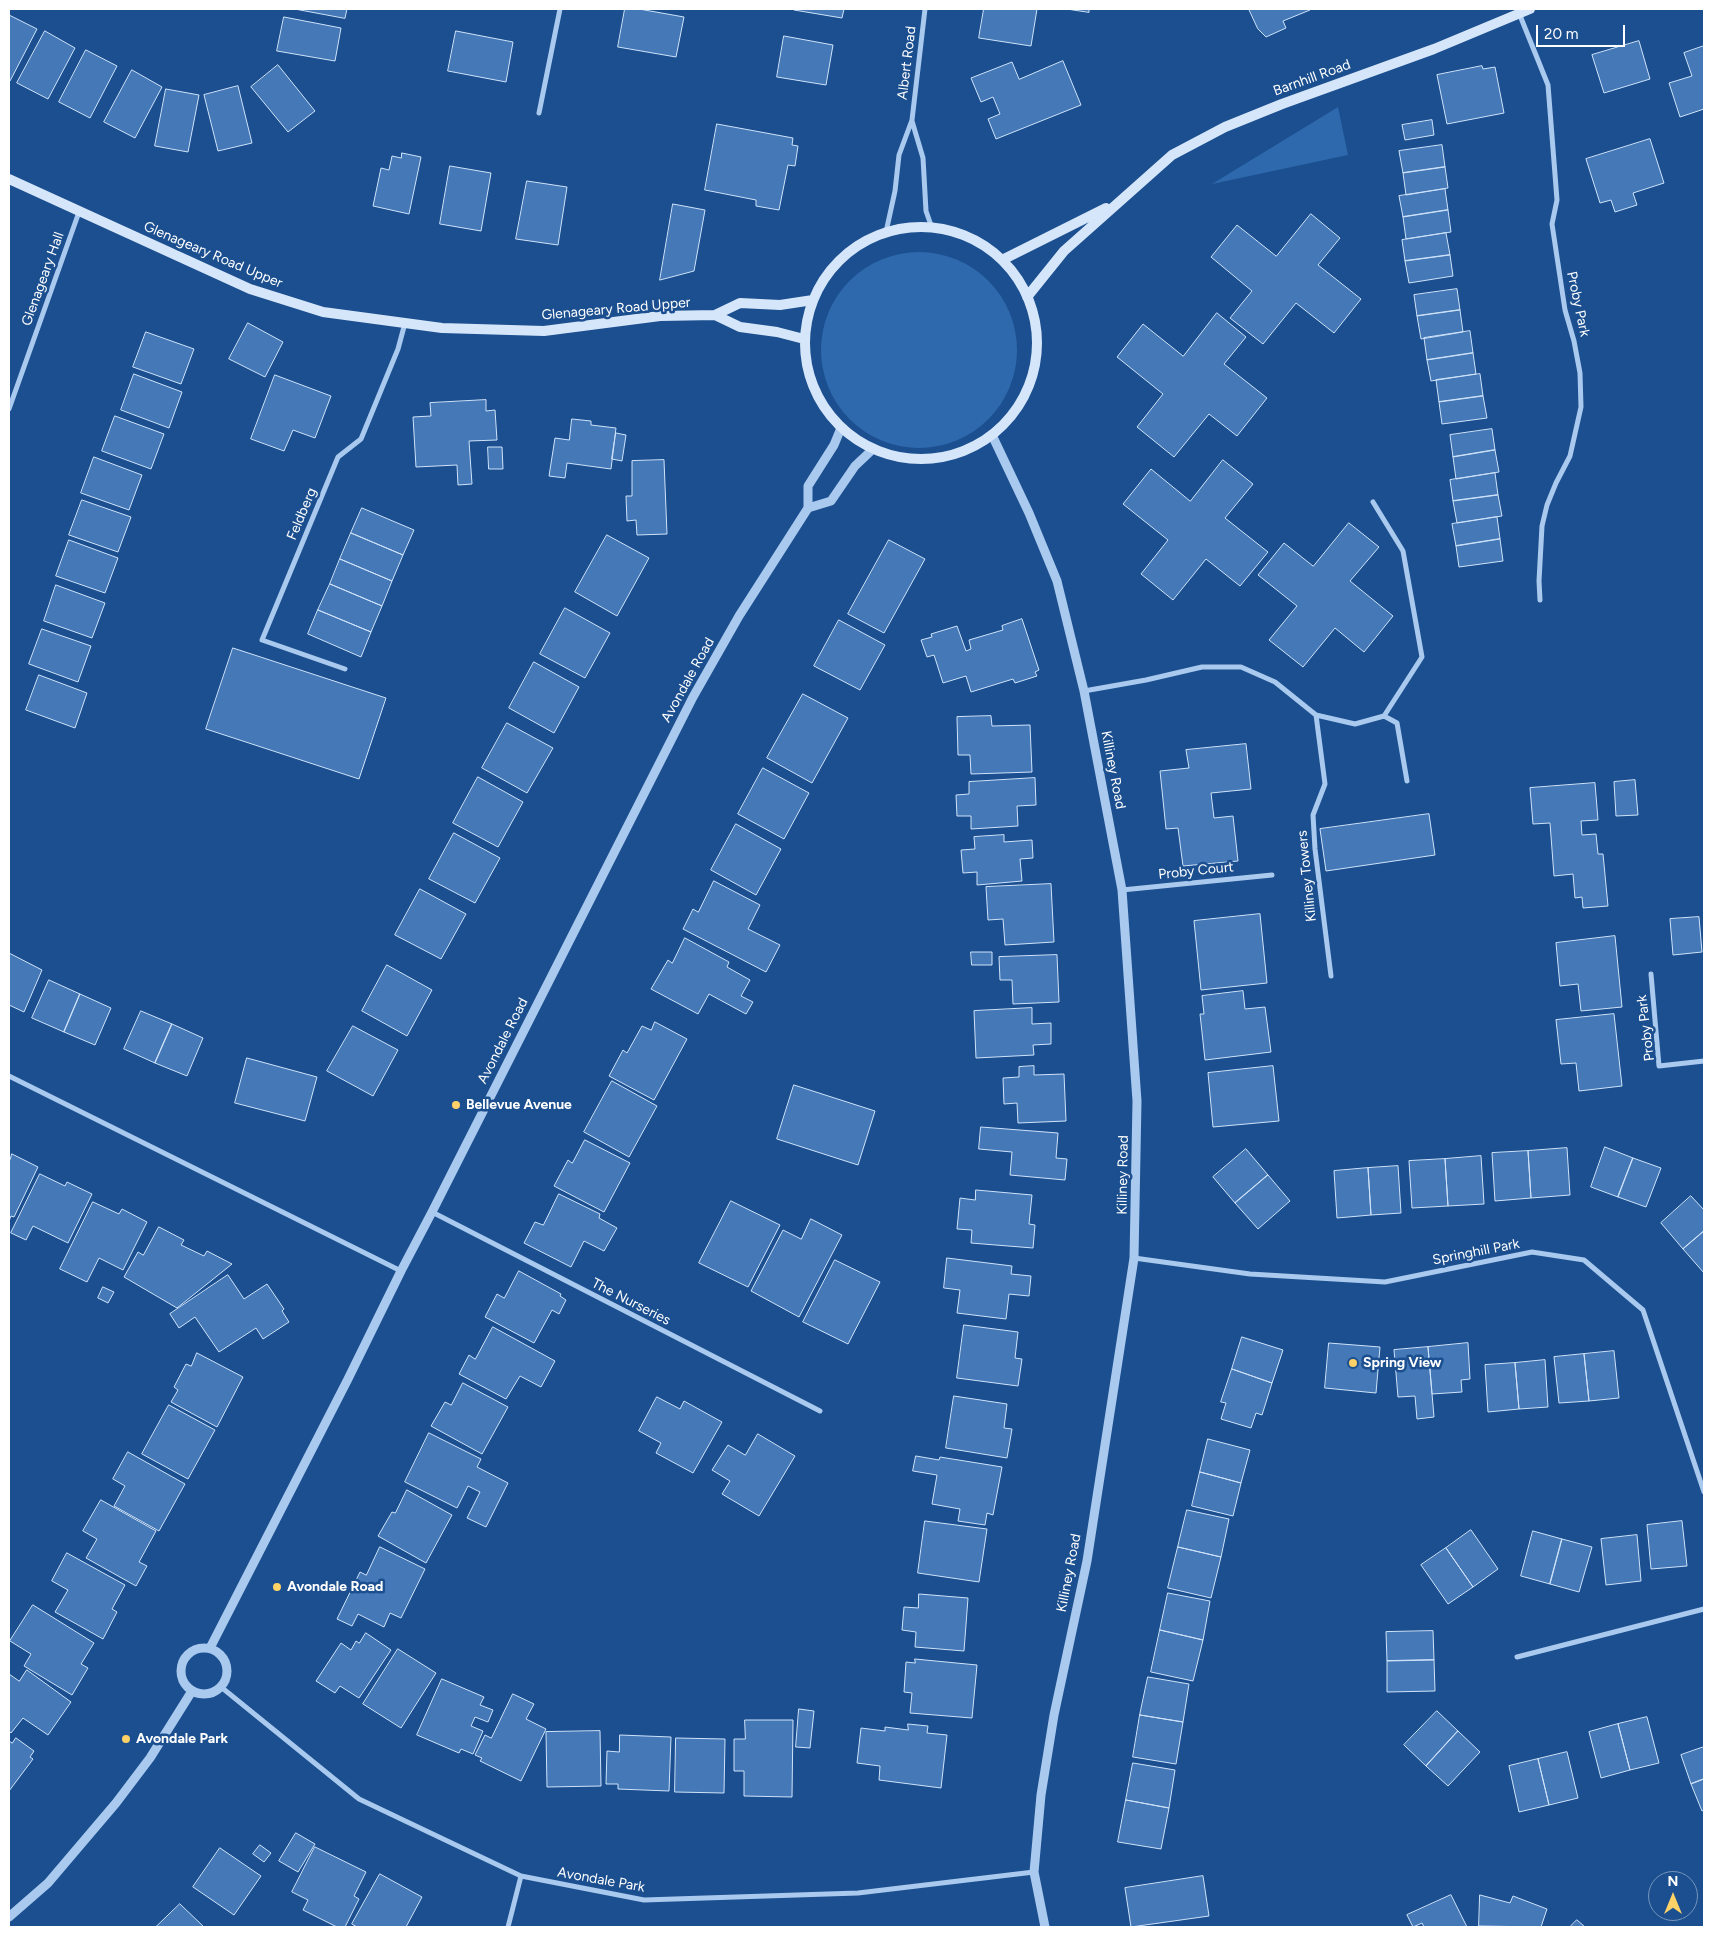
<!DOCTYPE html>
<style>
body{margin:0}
#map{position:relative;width:1713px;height:1936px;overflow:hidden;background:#1b4f8f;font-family:Figtree,sans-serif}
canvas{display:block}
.frame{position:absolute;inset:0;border:10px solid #fff;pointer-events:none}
.north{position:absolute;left:1648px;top:1871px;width:50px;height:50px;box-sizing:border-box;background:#1b4f8f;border:1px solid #7695bc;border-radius:50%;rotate:0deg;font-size:14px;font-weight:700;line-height:20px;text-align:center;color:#fff}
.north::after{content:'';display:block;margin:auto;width:18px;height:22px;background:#ffd166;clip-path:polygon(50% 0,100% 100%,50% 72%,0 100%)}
.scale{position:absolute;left:1536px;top:25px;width:89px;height:22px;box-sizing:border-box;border:2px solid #fff;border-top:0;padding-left:6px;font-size:15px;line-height:18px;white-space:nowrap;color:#fff;-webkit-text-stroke:4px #1b4f8f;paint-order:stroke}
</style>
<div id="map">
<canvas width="1713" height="1936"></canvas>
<div class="frame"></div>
<div class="north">N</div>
<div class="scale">20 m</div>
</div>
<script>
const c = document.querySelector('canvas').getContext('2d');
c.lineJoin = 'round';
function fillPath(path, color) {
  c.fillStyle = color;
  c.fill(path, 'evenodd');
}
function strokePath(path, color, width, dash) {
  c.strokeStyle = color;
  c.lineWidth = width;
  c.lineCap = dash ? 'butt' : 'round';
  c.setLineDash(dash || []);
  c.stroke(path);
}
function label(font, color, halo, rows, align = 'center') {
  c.font = font + ' Figtree,sans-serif';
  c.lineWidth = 5;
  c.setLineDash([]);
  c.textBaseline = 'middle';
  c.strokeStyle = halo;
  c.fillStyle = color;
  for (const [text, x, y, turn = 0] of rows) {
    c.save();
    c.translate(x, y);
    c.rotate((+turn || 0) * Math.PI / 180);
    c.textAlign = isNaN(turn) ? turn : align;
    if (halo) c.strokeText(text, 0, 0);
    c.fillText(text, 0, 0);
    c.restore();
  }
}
fillPath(new Path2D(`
 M1338,107L1348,155L1212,184Z
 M821 350a98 98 0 1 1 196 0a98 98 0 1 1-196 0Z`), '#2e69ad');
const building = new Path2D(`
 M295,9H347L345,18Z
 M625,9H639L684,17L676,57L618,47Z
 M794,9H844L842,18L794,10Z
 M984,9H1037L1031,46L979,38Z
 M1067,9H1089V12Z
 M1249,9H1309L1310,10L1283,21L1286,28L1266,37L1258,29Z
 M9,15L37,29L10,81L9,80Z
 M284,17L341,28L335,61L277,51Z
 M45,31L75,48L48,99L17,83Z
 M456,31L513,42L506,82L448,71Z
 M784,36L833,45L826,85L777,77Z
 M1639,41L1650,79L1604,93L1592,55Z
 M1704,46V109L1680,117L1669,83L1692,76L1684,53Z
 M86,50L117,66L90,118L59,102Z
 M1063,61L1081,105L996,139L988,119L1000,114L993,97L981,102L971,78L1012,62L1019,79Z
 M278,65L315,111L288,132L251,87Z
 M1482,66L1483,69L1495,67L1504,113L1447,124L1437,75Z
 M132,70L162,87L135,138L104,122Z
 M238,86L252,143L218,151L204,95Z
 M166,89L199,95L188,152L155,146Z
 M1432,120L1434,135L1405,140L1402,125Z
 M717,124L793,138L792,145L798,146L795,166L788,165L779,210L756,206V200L705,190Z
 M1650,139L1664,183L1633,193L1637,205L1615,212L1611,200L1600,203L1586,159Z
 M1442,145L1445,167L1403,173L1399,151Z
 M402,153L421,157L409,214L373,206L381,168L389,170L392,156L401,158Z
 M450,166L491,173L481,231L440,224Z
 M1445,167L1448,188L1406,195L1403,173Z
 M527,181L567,187L558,245L516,239Z
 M1445,189L1448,210L1403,217L1399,196Z
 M673,204L705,210L694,271L660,280Z
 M1448,210L1451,232L1406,239L1403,217Z
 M1311,214L1340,238L1318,265L1361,299L1334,333L1296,303L1263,344L1230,318L1252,291L1211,257L1237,225L1276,256Z
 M1446,233L1450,255L1405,261L1402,240Z
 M1450,255L1453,276L1409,283L1405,261Z
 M1457,289L1460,310L1417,316L1414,295Z
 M1460,310L1463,332L1421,339L1417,316Z
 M1217,313L1246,337L1224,364L1267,398L1237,436L1209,414L1174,457L1137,427L1163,394L1117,357L1143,324L1183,356Z
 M248,323L283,342L265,377L229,359Z
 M1470,331L1473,353L1427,360L1424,338Z
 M146,332L194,349L181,384L133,367Z
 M1473,353L1476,374L1431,381L1427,360Z
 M134,374L182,392L169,428L121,410Z
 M1480,374L1483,396L1439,402L1436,380Z
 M275,375L331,396L315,438L293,430L284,451L251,439Z
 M1483,396L1487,418L1442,424L1439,402Z
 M486,400V411L495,410L497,440L469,441L472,484L458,485L457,465L416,467L413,417L431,416L430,403Z
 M115,416L164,434L151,469L102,451Z
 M572,419L591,421V425L616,428L611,469L567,463L565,478L549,476L555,438L569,440Z
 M1492,429L1495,450L1453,457L1450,435Z
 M616,433L626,435L622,461L612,459Z
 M488,447H502L503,469H489Z
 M1495,450L1499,472L1456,479L1453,457Z
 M94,457L142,475L129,510L81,493Z
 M664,460L667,534L637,535L636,520L627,521L626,496H632V461Z
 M1223,460L1253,484L1225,518L1268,552L1240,586L1206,559L1173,600L1141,574L1168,540L1123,504L1151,469L1190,501Z
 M1495,473L1498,495L1453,501L1450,480Z
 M1498,495L1502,516L1457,523L1453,501Z
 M82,500L131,517L118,552L69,535Z
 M362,508L414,530L403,555L351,533Z
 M1497,517L1500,539L1456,546L1452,524Z
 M1349,523L1379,547L1350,581L1393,616L1364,652L1335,628L1303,667L1269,640L1297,606L1258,575L1284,543L1313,566Z
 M351,533L403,555L392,581L340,559Z
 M607,535L649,558L617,616L575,592Z
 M1500,539L1503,561L1459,567L1456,546Z
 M69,540L118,558L105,593L56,576Z
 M889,540L925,559L884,633L848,614Z
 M340,559L392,581L382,606L330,584Z
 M330,584L382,606L371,632L318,610Z
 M56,585L105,603L92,638L44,621Z
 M565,608L610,633L585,678L540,654Z
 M318,610L371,632L361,657L308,634Z
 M1022,619L1039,670L1035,672L1037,676L1015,683L1013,679L971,692L966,676L943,683L934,655L927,657L921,640L932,637L931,634L957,626L966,651L971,649L969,640L1003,630L1002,626Z
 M839,620L885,645L860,690L814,666Z
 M42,629L91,646L78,682L29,664Z
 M233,648L386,698L359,779L206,729Z
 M534,662L579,687L554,733L509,708Z
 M39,675L87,693L75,728L26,710Z
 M803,694L848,718L812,783L767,758Z
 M991,716L992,726L1030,725L1032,772L971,774L970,755H958L957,717Z
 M507,723L553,748L527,793L482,768Z
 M1246,744L1251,789L1211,793L1214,818L1233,816L1238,861L1183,866L1178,828L1166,829L1160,771L1189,768L1186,750Z
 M763,768L809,793L784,839L738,814Z
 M478,777L523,802L498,847L453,823Z
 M1035,778L1036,805L1017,806L1018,826L971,829V816H957L956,795L969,794V782Z
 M1635,780L1638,815L1616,816L1614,782Z
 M1595,783L1598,820L1581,821L1582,835L1596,834L1598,854H1603L1608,906L1583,908L1582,897L1575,898L1573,874L1554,876L1550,823L1533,824L1530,788Z
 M1429,814L1435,855L1326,871L1320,829Z
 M736,824L781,849L756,895L711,870Z
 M454,833L500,858L475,903L429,879Z
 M1004,835V842L1032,840L1033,858L1020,859L1022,881L977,885V872L963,873L961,850L975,849L974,837Z
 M714,881L760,905L748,929L780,945L766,972L683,929L693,909L698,912Z
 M1051,884L1054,942L1005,945L1003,919L988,920L986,887Z
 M420,889L466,914L441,959L395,935Z
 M1260,914L1267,983L1201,990L1194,921Z
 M1699,917L1702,952L1673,955L1670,919Z
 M1615,936L1622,1007L1581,1011L1578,984L1560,986L1556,943Z
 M685,938L729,962L727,967L750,980L741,996L753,1002L746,1014L709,994L698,1014L651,989L668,960L672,963Z
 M971,952H992V965H972Z
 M9,953L42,970L24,1012L9,1005Z
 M1057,955L1059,1002L1013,1004L1012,980H1000L999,957Z
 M387,965L432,990L407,1036L362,1011Z
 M49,980L80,994L64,1032L32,1018Z
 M1243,991L1245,1009L1265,1007L1271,1052L1205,1060L1200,1014H1204L1202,996Z
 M80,994L111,1008L95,1045L64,1032Z
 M1032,1008V1024L1051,1023V1044L1033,1045L1034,1055L976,1058L974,1011Z
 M141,1011L172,1024L155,1063L124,1049Z
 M1614,1014L1622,1086L1579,1091L1576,1063L1561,1064L1556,1020Z
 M655,1022L687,1039L654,1100L609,1076L623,1050L627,1053L642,1026L651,1030Z
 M172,1024L203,1038L187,1076L155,1063Z
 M353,1026L398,1050L373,1096L327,1071Z
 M247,1058L317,1077L305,1121L235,1103Z
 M1034,1066V1075L1064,1074L1066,1121L1018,1123L1017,1103L1004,1104L1003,1078L1019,1077V1067Z
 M1273,1066L1279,1121L1213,1127L1208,1073Z
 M612,1081L657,1106L629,1157L584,1132Z
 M794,1085L875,1111L858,1165L777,1139Z
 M981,1127L1058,1133L1056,1158L1067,1159L1065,1180L1010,1175L1012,1152L979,1149Z
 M585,1140L630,1163L604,1212L554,1186L568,1160L572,1163Z
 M1605,1147L1633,1158L1618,1197L1591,1187Z
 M1567,1148L1570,1195L1531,1198L1528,1151Z
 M1246,1149L1268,1175L1235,1203L1213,1177Z
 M1528,1151L1531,1198L1495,1201L1492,1153Z
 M12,1154L38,1167L14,1217L11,1216L9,1221V1158L10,1159Z
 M1481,1156L1484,1204L1448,1206L1445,1159Z
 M1633,1158L1661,1168L1646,1207L1618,1197Z
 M1445,1159L1448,1206L1412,1208L1409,1161Z
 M1398,1166L1401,1213L1371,1215L1368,1168Z
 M1368,1168L1371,1215L1337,1218L1334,1171Z
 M40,1174L65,1186L67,1182L92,1194L68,1243L33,1226L26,1240L11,1233Z
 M1268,1175L1290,1201L1258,1229L1235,1203Z
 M976,1190L1032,1195L1029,1224L1035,1225L1033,1248L971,1243L972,1230L957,1229L960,1198L975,1200Z
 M559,1194L600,1214L599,1218L617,1228L604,1251L584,1241L571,1267L524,1243L535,1222L543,1225Z
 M1691,1196L1704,1210V1231L1683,1249L1661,1223Z
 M731,1201L780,1225L748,1287L699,1263Z
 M93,1202L119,1214L122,1209L147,1222L123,1270L99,1258L87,1282L60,1269Z
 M811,1219L842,1235L799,1317L751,1291L783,1230L801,1239Z
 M159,1227L184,1240L181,1245L204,1256L207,1251L232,1264L177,1308L124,1277L138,1252L143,1255Z
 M1704,1231V1273L1683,1249Z
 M947,1258L1012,1266L1011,1274L1031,1276L1029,1296L1009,1294L1006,1319L957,1313L960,1290L944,1288Z
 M835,1260L880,1282L848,1344L803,1322Z
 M519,1271L561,1294L560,1296L566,1300L559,1314L552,1310L534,1343L485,1317L497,1294L504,1298Z
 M228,1275L244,1299L267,1284L284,1309L282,1311L289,1322L263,1339L256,1328L219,1352L195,1317L179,1328L170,1314Z
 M103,1287L114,1292L108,1303L98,1298Z
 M964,1325L1018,1332L1015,1358L1022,1359L1018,1386L957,1378Z
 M493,1327L555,1361L541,1387L520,1376L506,1399L459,1374L469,1355L475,1359Z
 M1242,1337L1283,1350L1272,1383L1232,1369Z
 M1329,1343L1380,1347L1376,1393L1325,1388Z
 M1468,1343L1470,1379L1461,1380L1462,1392L1432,1394L1428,1347Z
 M1428,1347L1434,1417L1417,1419L1415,1396L1398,1397L1394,1350Z
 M1614,1351L1619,1398L1589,1401L1584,1354Z
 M197,1353L243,1377L217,1427L171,1402L178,1390L174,1387L186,1364L191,1366Z
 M1584,1354L1589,1401L1559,1403L1554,1357Z
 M1545,1360L1548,1407L1519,1409L1515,1363Z
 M1515,1363L1519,1409L1488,1412L1485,1365Z
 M1232,1369L1272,1383L1262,1415L1256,1413L1251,1428L1221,1419L1226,1403L1221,1402Z
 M463,1383L508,1407L482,1454L431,1426L445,1402L451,1405Z
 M954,1396L1007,1404L1004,1428L1012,1429L1007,1458L946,1448Z
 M657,1397L680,1409L684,1401L722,1422L693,1473L656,1453L661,1443L639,1431Z
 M169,1405L215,1430L188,1479L142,1454Z
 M429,1433L481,1459L477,1467L508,1483L486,1527L467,1518L480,1492L468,1486L457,1508L405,1482Z
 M758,1434L795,1456L759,1516L722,1494L730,1481L712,1470L728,1445L745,1455Z
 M1208,1439L1250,1450L1241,1483L1200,1472Z
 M128,1452L185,1484L159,1531L114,1506L125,1486L113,1479Z
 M916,1456L939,1460L940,1457L1002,1467L993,1515L987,1513L985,1525L958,1521L960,1509L932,1504L937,1475L913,1471Z
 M1200,1472L1241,1483L1233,1516L1192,1506Z
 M407,1490L452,1515L426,1563L378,1536L392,1512L395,1513Z
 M101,1500L156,1531L139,1562L147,1566L136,1586L86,1558L97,1539L83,1531Z
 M1187,1510L1229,1519L1221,1557L1178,1547Z
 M925,1521L987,1529L979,1582L918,1573Z
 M1682,1521L1687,1566L1651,1569L1647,1525Z
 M1471,1530L1498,1569L1473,1587L1446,1548Z
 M1533,1531L1562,1539L1550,1584L1521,1576Z
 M1637,1535L1641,1581L1606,1585L1601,1539Z
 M1562,1539L1592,1547L1579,1592L1550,1584Z
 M380,1547L425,1569L401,1618L390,1613L384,1627L358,1614L352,1626L337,1619L360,1572L366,1575Z
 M1178,1547L1221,1557L1211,1598L1168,1588Z
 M1446,1548L1473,1587L1448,1604L1421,1565Z
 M67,1553L125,1585L112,1609L117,1612L103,1639L55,1612L68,1590L52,1581Z
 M1168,1593L1210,1601L1203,1640L1160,1630Z
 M919,1594L968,1598L964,1651L915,1647L916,1632L902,1630L904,1607L918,1608Z
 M33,1605L94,1643L81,1664L88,1668L72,1695L24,1666L31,1654L10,1641Z
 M1160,1630L1203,1640L1193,1681L1151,1672Z
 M1433,1631L1434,1660L1387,1661L1386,1632Z
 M366,1633L391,1650L359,1698L340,1686L335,1693L316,1681L341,1643L351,1650L356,1641L359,1643Z
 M398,1649L436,1673L401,1728L363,1704Z
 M915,1659L977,1665L972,1718L910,1713L912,1693L904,1692L906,1662L915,1663Z
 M1434,1660L1435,1691L1387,1692V1661Z
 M27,1670L71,1702L48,1735L23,1718L11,1733L9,1731V1674L19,1681Z
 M1148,1677L1189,1684L1183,1722L1140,1715Z
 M442,1679L484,1697L480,1705L493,1710L488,1722L475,1717L471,1726L483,1731L473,1754L461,1749L459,1753L417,1735Z
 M513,1694L534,1704L526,1719L546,1729L521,1781L480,1761L482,1758L475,1755L485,1735L491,1738Z
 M799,1709L814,1711L810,1748L796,1747Z
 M1437,1711L1458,1731L1426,1766L1404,1745Z
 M1140,1715L1183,1722L1176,1764L1133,1757Z
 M1647,1717L1659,1763L1630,1770L1618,1724Z
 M745,1720H793L792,1797L744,1796V1771H734V1739H745Z
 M908,1724L928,1726L927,1733L947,1735L941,1788L879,1780L880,1766L857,1763L861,1728L885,1731V1727L908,1730Z
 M1618,1724L1630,1770L1601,1778L1589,1732Z
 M600,1731L601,1786L547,1787L546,1732Z
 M1458,1731L1480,1752L1448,1786L1426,1766Z
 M620,1735L671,1737L669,1791L618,1789V1784H606L607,1751L619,1752Z
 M16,1738L34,1751L30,1757L33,1759L9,1791V1741L12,1743Z
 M676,1738L725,1739L724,1793L675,1792Z
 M1704,1747V1779L1691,1784L1681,1755Z
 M1567,1752L1578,1798L1549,1805L1538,1759Z
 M1538,1759L1549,1805L1519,1812L1509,1766Z
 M1133,1763L1175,1770L1169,1808L1126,1800Z
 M1704,1779V1810L1702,1811L1691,1784Z
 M1126,1800L1169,1808L1161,1849L1118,1842Z
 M296,1833L315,1844L298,1872L279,1861Z
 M260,1845L271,1853L264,1862L253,1854Z
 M315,1847L366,1872L354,1896L359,1899L345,1927H337L303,1910L308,1900L292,1892Z
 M220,1848L261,1876L234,1915L193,1887Z
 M380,1874L422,1897L406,1927H357L352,1924Z
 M1203,1876L1209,1916L1131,1927L1125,1888Z
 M1451,1895L1467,1927H1424L1422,1923L1413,1927L1407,1915Z
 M1480,1895L1510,1903L1513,1896L1547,1909L1541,1927L1479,1926Z
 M180,1904L204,1927H156Z
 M1577,1920L1585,1927H1570Z`);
fillPath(building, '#4478b7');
strokePath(building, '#cfe3fa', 1);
strokePath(new Path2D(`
 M1519,13L1548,85L1557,200L1552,224L1565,310L1574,341L1580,373L1581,407L1570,456L1556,483L1547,505L1542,526L1539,581L1540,600
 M539,113L560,9
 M912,121L923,158L926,211L932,228
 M886,232L895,191L899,155L912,120L925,9
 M9,409L79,212
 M345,669L262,640L338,457L361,439L398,349L405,323
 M1084,691L1146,680L1202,667H1241L1275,682L1316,715L1355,724L1384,716L1422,657L1403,551L1373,502
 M1316,715L1325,784L1313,815L1315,849L1331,976
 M1384,716L1397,723L1407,781
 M1122,890L1272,875
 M1651,974L1659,1066L1704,1061
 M9,1076L401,1271
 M432,1212L820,1411
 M1134,1258L1250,1274L1385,1282L1532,1252L1584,1260L1643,1310L1704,1492
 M1517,1657L1704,1609
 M221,1687L359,1799L521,1876L644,1900L858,1893L1034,1872
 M508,1927L521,1876`), '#a9c9ee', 5);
strokePath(new Path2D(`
 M992,435L1029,513L1057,581L1084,691L1122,890L1137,1101L1134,1258L1087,1561L1054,1715L1041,1795L1034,1872L1045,1927
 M808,508L831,501L855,466L873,449
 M181 1671a23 23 0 1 1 46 0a23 23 0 1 1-46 0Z
 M210,1648L348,1379L401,1271L432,1212L693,697L739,616L808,508V486L834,445L841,428
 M9,1917L48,1883L116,1803L150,1758L192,1691`), '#a9c9ee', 9);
strokePath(new Path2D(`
 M9,179L250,289L323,312L442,328L544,331L660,316L715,315L740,303L780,305L813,300
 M805 343a116 116 0 1 1 232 0a116 116 0 1 1-232 0Z
 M1002,260L1106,208
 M1027,297L1064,251L1172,155L1225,127L1282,104L1434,49L1530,9
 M715,315L740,327L777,332L804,339`), '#d6e6fa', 10);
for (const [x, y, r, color] of [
 [456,1105,5,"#ffd166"],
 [1353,1363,5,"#ffd166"],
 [277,1587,5,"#ffd166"],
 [126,1739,5,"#ffd166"]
]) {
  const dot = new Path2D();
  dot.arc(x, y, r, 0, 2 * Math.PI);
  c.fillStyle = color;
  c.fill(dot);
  strokePath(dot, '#1b4f8f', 2);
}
label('14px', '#fff', '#1b4f8f', [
 ["Albert Road",907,63,-83],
 ["Barnhill Road",1312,78,-20],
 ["Glenageary Road Upper",213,255,23],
 ["Glenageary Hall",43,279,-70],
 ["Proby Park",1578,304,78],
 ["Glenageary Road Upper",616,309,-5],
 ["Feldberg",302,514,-67],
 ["Avondale Road",688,680,-61],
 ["Killiney Road",1113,770,79],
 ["Proby Court",1196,871,-6],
 ["Killiney Towers",1307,876,-96],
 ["Proby Park",1646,1028,-97],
 ["Avondale Road",503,1041,-63],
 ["Killiney Road",1123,1175,-89],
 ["Springhill Park",1476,1252,-11],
 ["The Nurseries",631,1302,27],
 ["Killiney Road",1069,1573,-79],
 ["Avondale Park",601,1880,10]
]);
label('bold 14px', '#fff', '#1b4f8f', [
 ["Bellevue Avenue",466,1105],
 ["Spring View",1363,1363],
 ["Avondale Road",287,1587],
 ["Avondale Park",136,1739]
], 'left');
</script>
